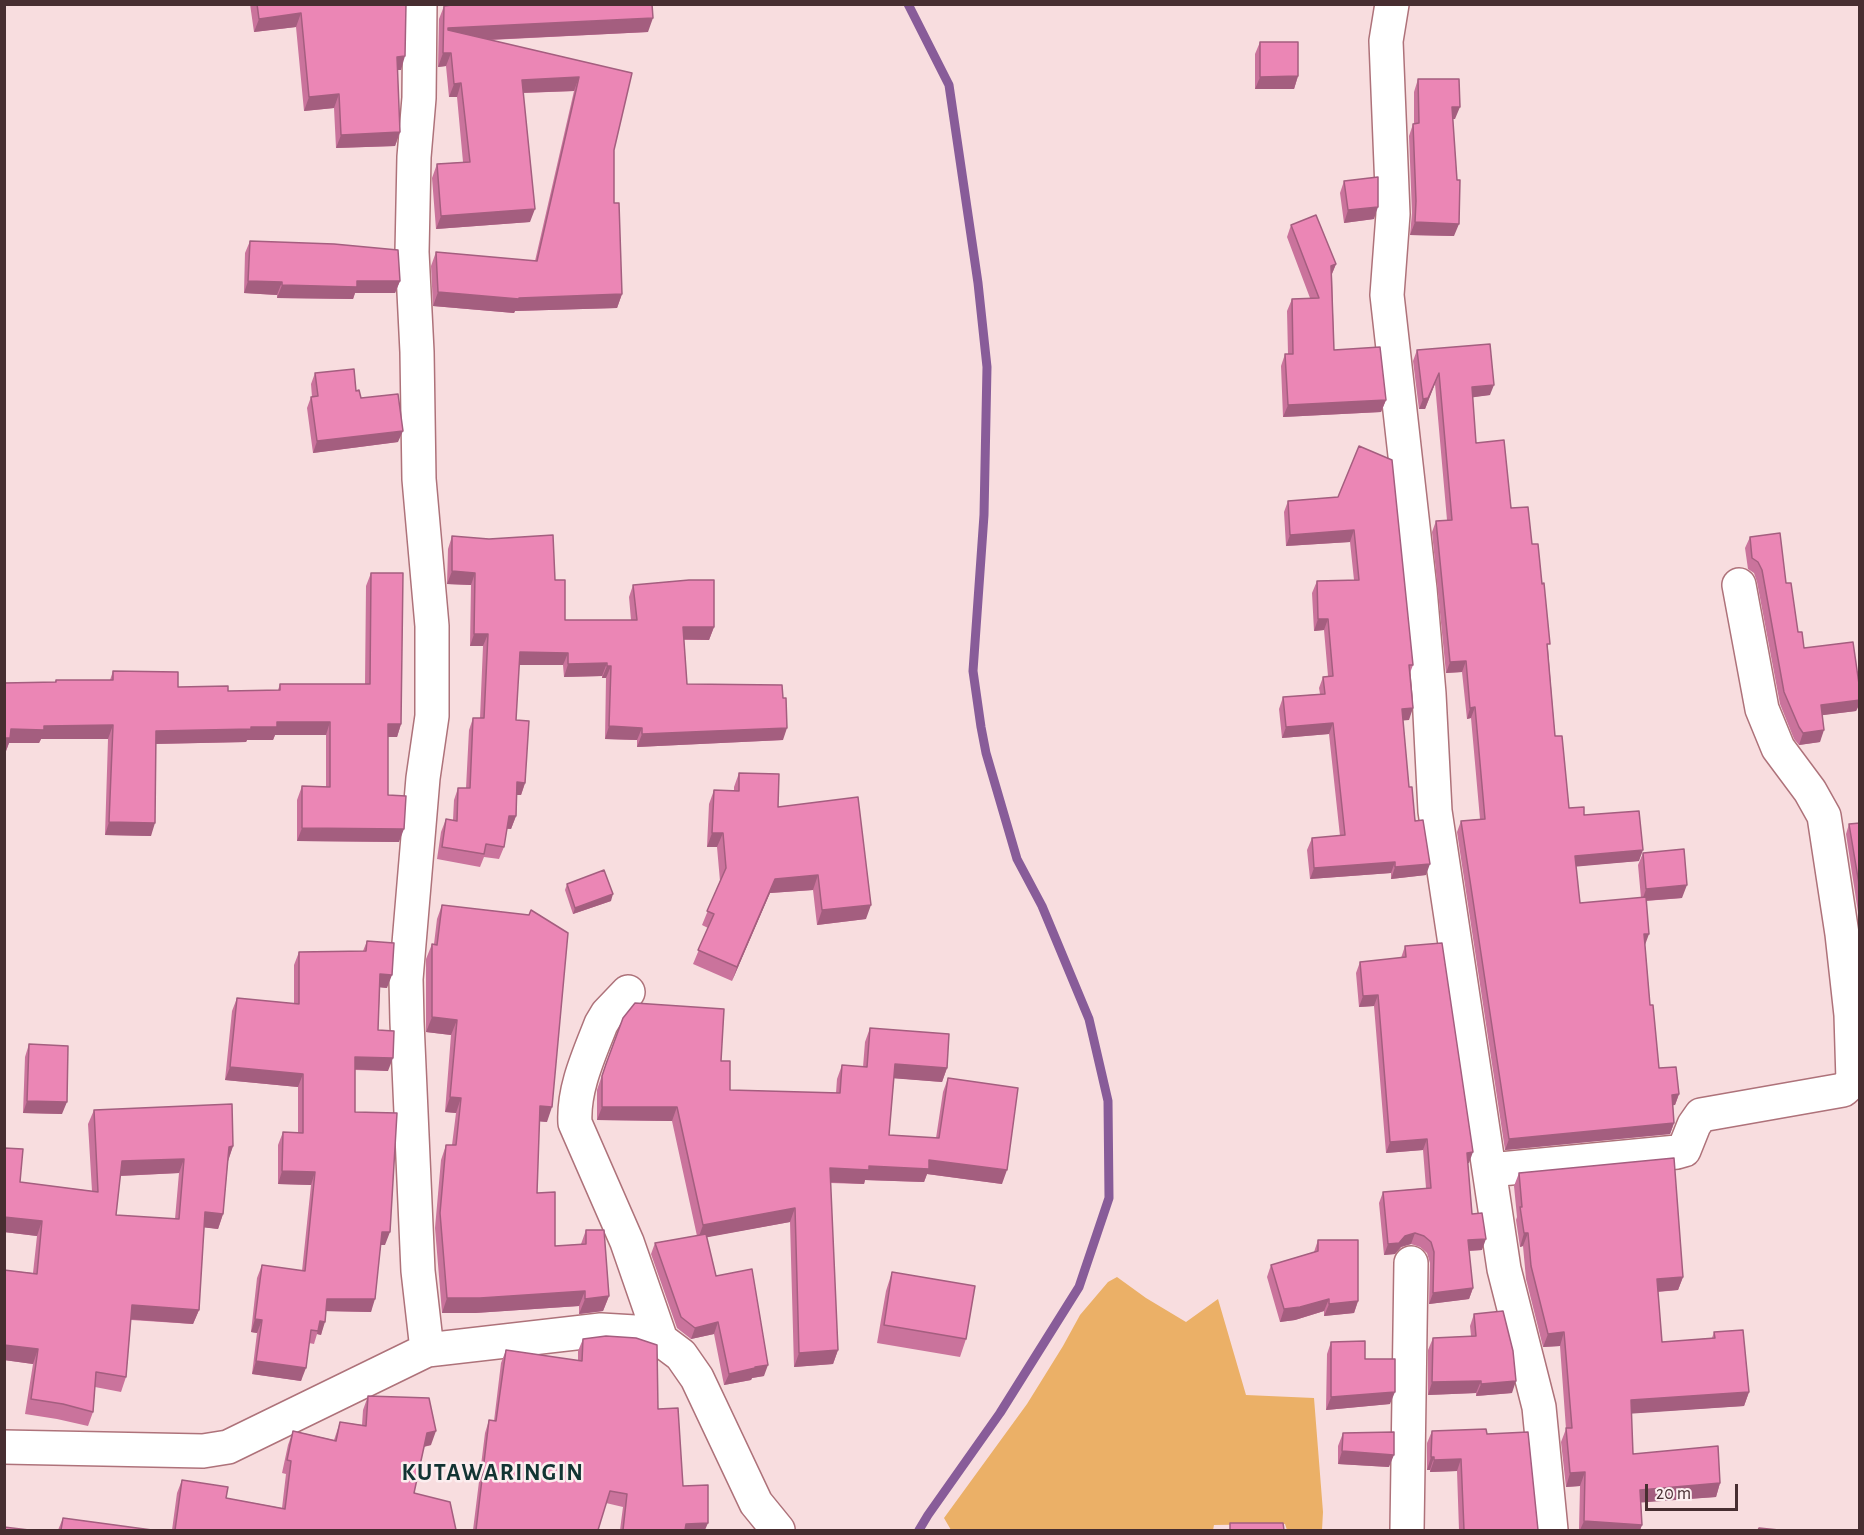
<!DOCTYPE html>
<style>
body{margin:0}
#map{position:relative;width:1864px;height:1535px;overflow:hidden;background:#f8dddf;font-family:"Alegreya Sans",sans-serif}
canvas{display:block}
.frame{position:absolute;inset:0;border:6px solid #472e31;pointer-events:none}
.scale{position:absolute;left:1645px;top:1484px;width:93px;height:27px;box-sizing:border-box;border:3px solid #472e31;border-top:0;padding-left:8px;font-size:18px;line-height:21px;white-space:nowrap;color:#472e31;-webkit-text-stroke:4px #fceeef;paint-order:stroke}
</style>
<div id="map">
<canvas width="1864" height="1535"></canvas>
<div class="frame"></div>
<div class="scale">20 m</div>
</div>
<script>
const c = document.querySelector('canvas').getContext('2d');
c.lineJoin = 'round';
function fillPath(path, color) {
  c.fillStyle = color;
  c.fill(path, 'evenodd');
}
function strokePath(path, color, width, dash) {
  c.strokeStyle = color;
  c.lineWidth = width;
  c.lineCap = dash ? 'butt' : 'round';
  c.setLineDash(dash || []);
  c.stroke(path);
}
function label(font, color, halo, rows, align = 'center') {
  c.font = font + ' "Alegreya Sans",sans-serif';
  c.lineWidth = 5;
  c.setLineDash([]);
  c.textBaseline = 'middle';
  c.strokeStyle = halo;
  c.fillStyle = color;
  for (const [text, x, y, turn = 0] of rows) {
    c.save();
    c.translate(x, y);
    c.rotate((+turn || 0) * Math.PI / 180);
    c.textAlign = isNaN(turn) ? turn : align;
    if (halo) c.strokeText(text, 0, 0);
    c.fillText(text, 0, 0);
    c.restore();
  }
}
fillPath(new Path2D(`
 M1117,1277L1146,1298L1186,1322L1218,1299L1246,1395L1314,1398L1323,1512L1322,1530H1287L1285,1524L1214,1525L1213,1530H951L944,1518L1027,1404L1063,1346L1080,1315L1108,1282Z`), '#ebb067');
strokePath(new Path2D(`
 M908,4L949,85L978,283L987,367L984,515L973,671L981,727L986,753L1017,859L1042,906L1089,1019L1108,1101L1109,1198L1079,1287L1000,1413L928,1515L919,1530`), '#885c99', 9);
const minor = new Path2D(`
 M420,4L419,98L414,157L412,252L417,352L419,479L432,626V716L423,778L406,979L407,1022L418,1271L427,1350
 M1392,4L1386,41L1393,214L1387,295L1420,589L1429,694L1435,811L1504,1269L1539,1407L1551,1530
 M628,992L607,1014L601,1024C589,1055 573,1089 575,1123L627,1242L661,1340
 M1490,1170L1677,1152L1684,1150L1694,1125L1701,1115L1843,1090L1853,1081L1851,1015L1842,934L1824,816L1810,791L1778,748L1762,709L1739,585
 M4,1447L203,1451L228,1447L427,1350L601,1330L635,1332L661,1340L681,1355L697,1378L756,1503L778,1530
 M1407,1530L1411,1263`);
strokePath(minor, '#ae727a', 36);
strokePath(minor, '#fff', 33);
fillPath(new Path2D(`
 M250,4H406L401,70H397L400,132L395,146L336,148L334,108L304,111L296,27L254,32Z
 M444,6L648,32L490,40L632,73L614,150V203L622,294L617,308L515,311L514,313L433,306L431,266L436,252L535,261L574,91L523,93L530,222L436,229L432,178L437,164L463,162L457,97H449L446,66L438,67L439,19Z
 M1260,42L1298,76L1294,89H1255V54Z
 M1418,79L1455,119H1453L1454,236L1410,235L1412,213L1409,136L1413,124H1414V92Z
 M1344,181L1374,219L1344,223L1340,193Z
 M1291,225L1336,264L1332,274L1334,350L1386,400L1381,412L1283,417L1281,366L1285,354H1288L1287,311L1292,299L1310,298L1287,237Z
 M250,241L400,281L395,293H355L353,299L277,298V295L244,293L245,253Z
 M1417,350L1490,395L1472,397L1476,443L1532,544L1548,649L1555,736L1569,808L1584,815L1639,861L1576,866L1580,903L1641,898L1638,865L1643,853L1682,898L1646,901L1645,945L1650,1005L1659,1068L1679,1094L1675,1105H1673L1674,1123L1670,1134L1505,1150L1457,832L1461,821L1480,819L1471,718L1467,719L1462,672L1446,673L1432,532L1436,521L1447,520L1435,384L1425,409H1419L1413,361Z
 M315,373L361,398L398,442L313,453L307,408L311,397H312L311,384Z
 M1359,446L1413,665L1410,673L1409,720H1403L1409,787L1426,875L1391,879V873L1310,879L1307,850L1312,838L1340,836L1329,734L1282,738L1279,709L1283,697L1320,694L1319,688L1323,677L1328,676L1324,630L1314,631L1312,593L1317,581L1354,580L1350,542L1286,546L1284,512L1288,501L1338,497Z
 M452,536L555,580L565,620H631L629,597L633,585L714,627L709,640H684L687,684L783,740L637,747V740L605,739L606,678H602V676L564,677L563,665H519L516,720L525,783L521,795H517L516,816L511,829H507L504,847L499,859L484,857L480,867L437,859L441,832L446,819L453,820L454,800L458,788H466L469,730L473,718H480L483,646H470L471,585L447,584L448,549Z
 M1750,537L1786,583L1798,632L1804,648L1860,691V703L1856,711L1822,715L1820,742L1799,745L1794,739L1780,704L1757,582L1754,573L1748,569L1745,548Z
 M371,573L401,724L397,737H388V795L399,842L297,841V800L302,786L326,787V735H275L273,740H247L246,742L156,744L151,836L105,835L108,739H41L39,743H9L6,751L4,683L55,682L56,680H110L113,671L178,687L228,691L278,690L280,684H365L366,586Z
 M739,773L778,807L866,919L817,925L813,890L770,893L732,981L693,964L708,928L702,925L720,881L717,847H707L709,804L714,790L734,791V787Z
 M1860,823V925L1846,834L1849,824Z
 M567,884L611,901L573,914L565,890Z
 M442,905L547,1122L539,1121L537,1193L555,1246L581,1244L586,1230L609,1296L603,1311L579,1314V1306L475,1313H442L435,1228L441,1160L446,1145H452L456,1113L445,1112L451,1035L426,1032V959L432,944H434L437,919Z
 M367,941L387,988L380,987L378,1030L388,1071L355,1070V1112L385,1245H381L371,1312L326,1311L321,1335L317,1334L314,1344L309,1343L301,1381L252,1374L257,1333L251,1332L257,1278L262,1265L302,1271L311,1185L278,1184V1145L283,1132H298V1087L225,1080L232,1011L237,998L294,1004V965L299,952L363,951Z
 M1405,946L1469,1163H1468L1472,1214L1482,1250L1469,1251L1473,1288L1469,1299L1429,1304L1430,1263L1427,1253L1420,1247L1411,1244L1401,1247L1395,1254L1384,1255L1379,1203L1383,1192L1426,1188L1423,1150L1386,1153L1374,1006L1359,1007L1356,973L1360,962L1401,958Z
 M623,1018L721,1061L730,1090L836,1093L837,1079L842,1065L863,1067L865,1042L870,1028L947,1068L942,1082L894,1078L889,1135L936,1138L943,1092L948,1078L1002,1184L927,1174L924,1182L865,1180L864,1184L830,1183L838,1350L833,1364L794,1367L790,1222L706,1237L716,1276L764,1376L752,1378L751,1380L724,1385L714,1334L691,1339L677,1328L651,1254L655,1243L697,1236L672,1121L597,1120V1090L601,1078Z
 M29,1044L62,1114L23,1113L25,1057Z
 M94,1110L233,1146L228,1161L223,1214L218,1229L204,1227L199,1310L193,1324L131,1320L126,1377L121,1392L95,1387L93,1412L88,1426L57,1419L25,1414L33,1364L4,1360V1270L33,1273L37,1236L4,1232V1148L20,1182L92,1191L88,1124ZM179,1173L175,1219L116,1215L120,1176Z
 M1519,1173L1683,1277L1678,1290L1658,1292L1662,1342L1712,1338L1714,1332L1749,1392L1744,1406L1631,1413L1633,1454L1720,1483L1716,1497L1641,1502L1642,1525L1640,1530H1579L1580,1486L1566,1487L1561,1442L1566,1429L1560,1346L1543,1347L1526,1279L1523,1246L1520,1247L1516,1220L1517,1217L1514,1186Z
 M1318,1240L1358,1301L1354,1313L1324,1316V1311L1295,1320L1280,1322L1267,1277L1271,1265L1314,1252Z
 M892,1272L966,1339L960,1357L877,1343L886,1291Z
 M1474,1314L1512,1393L1476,1396V1393L1428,1395V1350L1433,1338L1471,1336L1470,1326Z
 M583,1339L658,1409L683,1486L705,1530H620L623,1507L606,1503L598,1530H473L485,1433L489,1420L494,1421L501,1363L506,1350L578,1361V1351Z
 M1331,1342L1365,1359L1390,1404L1326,1410L1327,1354Z
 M368,1396L431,1445L424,1447L414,1493L456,1530H172L177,1493L182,1480L226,1498L282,1508L286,1474L282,1473L288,1445L293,1431L334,1440L340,1422L362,1425L363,1410Z
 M1432,1431L1487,1434L1538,1530H1459L1457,1471L1430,1472V1470H1427V1443Z
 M1343,1433L1389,1467L1338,1464V1446Z
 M63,1518L152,1530H58Z`), '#ca739c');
fillPath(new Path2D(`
 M301,13L296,27L254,32L259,19Z
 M653,18L648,32L443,42L448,28Z
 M443,53H451L446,66L438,67Z
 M405,56L401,70H392L397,57Z
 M1298,76L1294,89H1255L1260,77Z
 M579,77L574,91L517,93L522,80Z
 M461,83L457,97H449L454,84Z
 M339,94L334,108L304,111L309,97Z
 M1452,107H1460L1455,119H1448Z
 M400,132L395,146L336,148L341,135Z
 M1378,207L1374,219L1344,223L1348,210Z
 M535,209L530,222L436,229L441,216Z
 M1415,222L1459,224L1454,236L1410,235Z
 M1336,264L1331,276V266Z
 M248,281L282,282L277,295L244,293Z
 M357,281H400L395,293H355L353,299L277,298L282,285Z
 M438,292L519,298L622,294L617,308L515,311L514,313L433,306Z
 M1439,373L1425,409H1419L1423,399Z
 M1494,385L1490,395L1468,398L1472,387Z
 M1386,400L1381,412L1283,417L1288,405Z
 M403,431L398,442L313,453L317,441Z
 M1354,530L1350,542L1286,546L1290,535Z
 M452,571L475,573L471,585L447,584Z
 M1318,619H1328L1324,630L1314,631Z
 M683,627H714L709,640L678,639Z
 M474,634H488L483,646H470Z
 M520,652L568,653L563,665H515Z
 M1466,661L1462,672L1446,673L1450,662Z
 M607,663L602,676L564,677L568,664Z
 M607,666H611L606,678H602Z
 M1860,700V703L1856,711L1816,716L1821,705Z
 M1475,707L1471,718L1467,719L1470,708Z
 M1413,708L1409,720L1398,721L1402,709Z
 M277,722H330L326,735H275L273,740H247L246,742L151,744L156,731L251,727Z
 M1333,723L1329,734L1282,738L1286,727Z
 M388,724H401L397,737H383Z
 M113,725L108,739H41L39,743H9L6,751H4V738L11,729L44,726Z
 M609,726L642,728L637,740L605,739Z
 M787,728L783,740L637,747L642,734Z
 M1824,730L1820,742L1799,745L1803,733Z
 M517,782L525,783L521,795H512Z
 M509,816H516L511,829L504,828Z
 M109,822L155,823L151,836L105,835Z
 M302,828L404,829L399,842L297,841Z
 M712,833H723L717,847H707Z
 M1643,850L1639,861L1572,867L1575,856Z
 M1395,862L1391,873L1310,879L1314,868Z
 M1430,864L1426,875L1391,879L1395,867Z
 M818,875L813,890L770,893L732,981L737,967L775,879Z
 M1687,885L1682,898L1642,901L1646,889Z
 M613,894L611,901L573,914L575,908Z
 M871,905L866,919L817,925L822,910Z
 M1644,934H1649L1645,945Z
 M380,974L392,975L387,988L376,987Z
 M1378,995L1374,1006L1359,1007L1363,996Z
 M432,1017L457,1020L451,1035L426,1032Z
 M355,1057L393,1058L388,1071L350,1069Z
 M895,1064L947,1068L942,1082L890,1078Z
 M230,1067L303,1074L298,1087L225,1080Z
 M1679,1094L1675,1105L1668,1106L1672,1095Z
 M450,1097L461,1098L456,1113L445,1112Z
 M27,1101L67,1102L62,1114L23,1113Z
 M540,1106L552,1107L547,1122L534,1121Z
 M602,1107H677L672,1121L597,1120Z
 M1674,1123L1670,1134L1505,1150L1509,1139Z
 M1427,1139L1423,1150L1386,1153L1390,1142Z
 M233,1146L228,1161L229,1147Z
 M1473,1152L1469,1163L1463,1164L1467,1153Z
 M184,1159L179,1173L117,1176L122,1161Z
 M929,1160L1007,1170L1002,1184L927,1174L924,1182L865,1180L864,1184L825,1182L830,1168L869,1166Z
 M282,1171L315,1172L311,1185L278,1184Z
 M795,1208L790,1222L698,1239L703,1225Z
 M205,1212L223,1214L218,1229L200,1227Z
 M4,1217L42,1221L37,1236L4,1232Z
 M382,1232H390L385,1245H378Z
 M1415,1233L1411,1244L1401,1247L1395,1254L1384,1255L1388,1244L1405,1236Z
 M1524,1233H1528L1523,1246L1520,1247Z
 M1486,1239L1482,1250L1464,1251L1468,1240Z
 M1683,1277L1678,1290L1652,1292L1657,1279Z
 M1473,1288L1469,1299L1429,1304L1433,1293Z
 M585,1291L579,1306L475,1313H442L447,1298Z
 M609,1296L603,1311L579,1314L585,1299Z
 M327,1299H375L371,1312L322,1311Z
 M1329,1299L1324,1311L1295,1320L1280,1322L1284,1309Z
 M1358,1301L1354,1313L1324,1316L1329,1304Z
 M132,1305L199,1310L193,1324L127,1319Z
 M255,1319L262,1320L257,1333L251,1332Z
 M320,1321L325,1322L321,1335L317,1334Z
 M718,1322L714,1334L691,1339L695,1328Z
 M1564,1332L1560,1346L1543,1347L1548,1334Z
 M4,1345L38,1349L33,1364L4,1360Z
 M838,1350L833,1364L794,1367L799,1353Z
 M256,1361L306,1368L301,1381L252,1374Z
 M768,1365L764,1376L752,1378L751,1380L724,1385L729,1374L755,1367Z
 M1481,1381L1476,1393L1428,1395L1432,1382Z
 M1516,1381L1512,1393L1476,1396L1481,1384Z
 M1395,1392L1390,1404L1326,1410L1331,1397Z
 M1749,1392L1744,1406L1626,1414L1631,1400Z
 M436,1431L431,1445L422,1447L427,1433Z
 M1342,1451L1394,1455L1389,1467L1338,1464Z
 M1431,1457H1434L1430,1470H1427Z
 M1461,1459L1457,1471L1430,1472L1434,1460Z
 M1585,1472L1580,1486L1566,1487L1570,1473Z
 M1720,1483L1716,1497L1635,1503L1640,1490Z
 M1584,1521L1642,1525L1640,1530H1580Z
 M708,1523L705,1530H683L686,1524Z`), '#a45e7f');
const building = new Path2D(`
 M257,4H406L405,56L397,57L400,132L341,135L339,94L309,97L301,13L259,19Z
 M460,4H652L653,18L448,28V30L632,73L614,150V203H619L622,294L519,298V299L438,292L436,252L537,261L579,77L522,80L535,209L441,216L437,164L470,162L461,83L454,84L451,53H443L444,6Z
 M1260,42H1298V76L1260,77Z
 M1418,79H1459L1460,107H1452L1457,180H1460L1459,224L1415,222L1416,201L1413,124L1419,123Z
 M1378,177V207L1348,210L1344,181Z
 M1316,215L1336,264L1331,266L1334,350L1380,347L1386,400L1288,405L1285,354H1293L1292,299L1319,298L1291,225Z
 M250,241L334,244L398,250L400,281H357V287L282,285V282L248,281Z
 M1490,344L1494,385L1472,387L1476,443L1504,440L1511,508L1528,507L1532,544H1538L1542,584L1544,583L1550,644H1547L1555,736H1562L1569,808L1584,807V815L1639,811L1643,850L1575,856L1580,903L1646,897L1649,934H1644L1650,1005H1653L1659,1068L1676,1067L1679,1094L1672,1095L1674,1123L1509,1139L1461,821L1485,819L1475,707L1470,708L1466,661L1450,662L1436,521L1452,520L1439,373L1428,398L1423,399L1417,350Z
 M354,369L356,391L359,390L361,398L398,394L403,431L317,441L311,397L318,396L315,373Z
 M1359,446L1392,460L1413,665H1409L1413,708L1402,709L1409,787H1412L1415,821L1423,820L1430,864L1395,867V862L1314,868L1312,838L1345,835L1333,723L1286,727L1283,697L1325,694L1323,677L1333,676L1328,619H1318L1317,581L1359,580L1354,530L1290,535L1288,501L1338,497Z
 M1780,533L1786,583H1791L1798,632H1802L1804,648L1853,642L1860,691V700L1821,705L1824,730L1803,733L1799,727L1784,692L1762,570L1758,562L1752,558L1750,537Z
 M553,535L555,580H565V620H637L633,585L689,580H714V627H683L687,684L782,685L783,698H786L787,728L642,734V728L609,726L611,666H607V663L568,664V653L520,652L516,720L529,721L525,783L517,782L516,816H509L504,847L486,844L484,854L442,847L446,819L457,821L458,788H470L473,718H484L488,634H474L475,573L452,571V536L489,539Z
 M371,573H403L401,724H388V795L406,796L404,829L302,828V786L330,787V722H277V727H251V729L156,731L155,823L109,822L113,725L44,726V730L11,729L10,738H4V683L56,682V680H113V671L178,672V687L228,686V691L280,690V684H370Z
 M739,773L779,774L778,807L858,797L871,905L822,910L818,875L775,879L737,967L698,950L714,914L707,911L726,868L723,833H712L714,790L739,791Z
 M1860,823V890L1849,824Z
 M1684,849L1687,885L1646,889L1643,853Z
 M604,870L613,894L575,908L567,884Z
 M442,905L529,915L531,910L568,933L552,1107L540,1106L537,1193L555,1192V1246L586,1244V1230H604L609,1296L585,1299V1291L480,1298H447L440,1213L446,1145H456L461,1098L450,1097L457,1020L432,1017V944L437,945Z
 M367,941L394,943L392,975L380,974L378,1030L394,1031L393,1058L355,1057V1112L397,1113L390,1232H382L375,1299H327L325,1322L320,1321L318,1331L311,1330L306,1368L256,1361L262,1320L255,1319L262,1265L305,1271L315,1172L282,1171L283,1132L303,1133V1074L230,1067L237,998L299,1004V952L366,951Z
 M1442,943L1473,1152L1467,1153L1472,1214L1482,1213L1486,1239L1468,1240L1473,1288L1433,1293L1434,1252L1431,1242L1424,1236L1415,1233L1405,1236L1399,1243L1388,1244L1383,1192L1431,1188L1427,1139L1390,1142L1378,995L1363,996L1360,962L1406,957L1405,946Z
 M635,1003L724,1009L721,1061H730V1090L840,1093L842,1065L867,1067L870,1028L949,1034L947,1068L895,1064L889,1135L939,1138L948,1078L1018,1088L1007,1170L929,1160V1169L869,1166V1170L830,1168L838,1350L799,1353L795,1208L703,1225L677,1107H602V1076L606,1064L623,1018Z
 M29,1044L68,1046L67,1102L27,1101Z
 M232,1104L233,1146L229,1147L223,1214L205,1212L199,1310L132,1305L126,1377L96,1372L93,1412L63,1404L31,1399L38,1349L4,1345V1270L37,1274L42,1221L4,1217V1148L23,1149L20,1182L98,1192L94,1110ZM184,1159L179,1219L116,1215L122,1161Z
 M1674,1158L1683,1277L1657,1279L1662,1342L1715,1338L1714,1332L1743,1330L1749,1392L1631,1400L1633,1454L1718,1446L1720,1483L1640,1490L1642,1525L1584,1521L1585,1472L1570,1473L1566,1428H1572L1564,1332L1548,1334L1531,1266L1528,1233H1524L1520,1207H1522L1519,1173Z
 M706,1234L716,1276L752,1269L768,1365L755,1367V1368L729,1374L718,1322L695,1328L681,1317L655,1243Z
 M1318,1240H1358V1301L1329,1304V1299L1300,1307L1284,1309L1271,1265L1318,1251Z
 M892,1272L975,1286L966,1339L884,1325Z
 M1503,1311L1513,1351L1516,1381L1481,1384V1381L1432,1382L1433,1338L1476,1336L1474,1314Z
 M606,1336L636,1338L657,1345L658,1409L678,1408L683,1486L708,1485V1523L686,1524L685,1530H623L627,1494L610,1491L598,1530H476L489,1420L496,1421L506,1350L582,1361L583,1339Z
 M1365,1341V1359H1395V1392L1331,1397V1342Z
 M368,1396L429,1398L436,1431L427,1433L414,1493L450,1502L456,1530H175L182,1480L228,1487L226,1498L285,1509L291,1461L287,1460L293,1431L336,1441L340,1422L366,1426Z
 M1486,1429L1487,1434L1528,1432L1538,1530H1464L1461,1459L1434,1460V1457H1431L1432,1431Z
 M1394,1432V1455L1342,1451L1343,1433Z
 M63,1518L152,1530H61Z
 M1230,1523H1283L1284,1530H1230Z
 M4,1527L29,1530H4Z
 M1759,1528L1779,1530H1758Z`);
fillPath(building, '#eb86b5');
strokePath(building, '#a45e7f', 1.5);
c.letterSpacing = '1.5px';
label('bold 24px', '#123433', '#fceeef', [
 ["KUTAWARINGIN",493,1473]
]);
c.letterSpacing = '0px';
</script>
